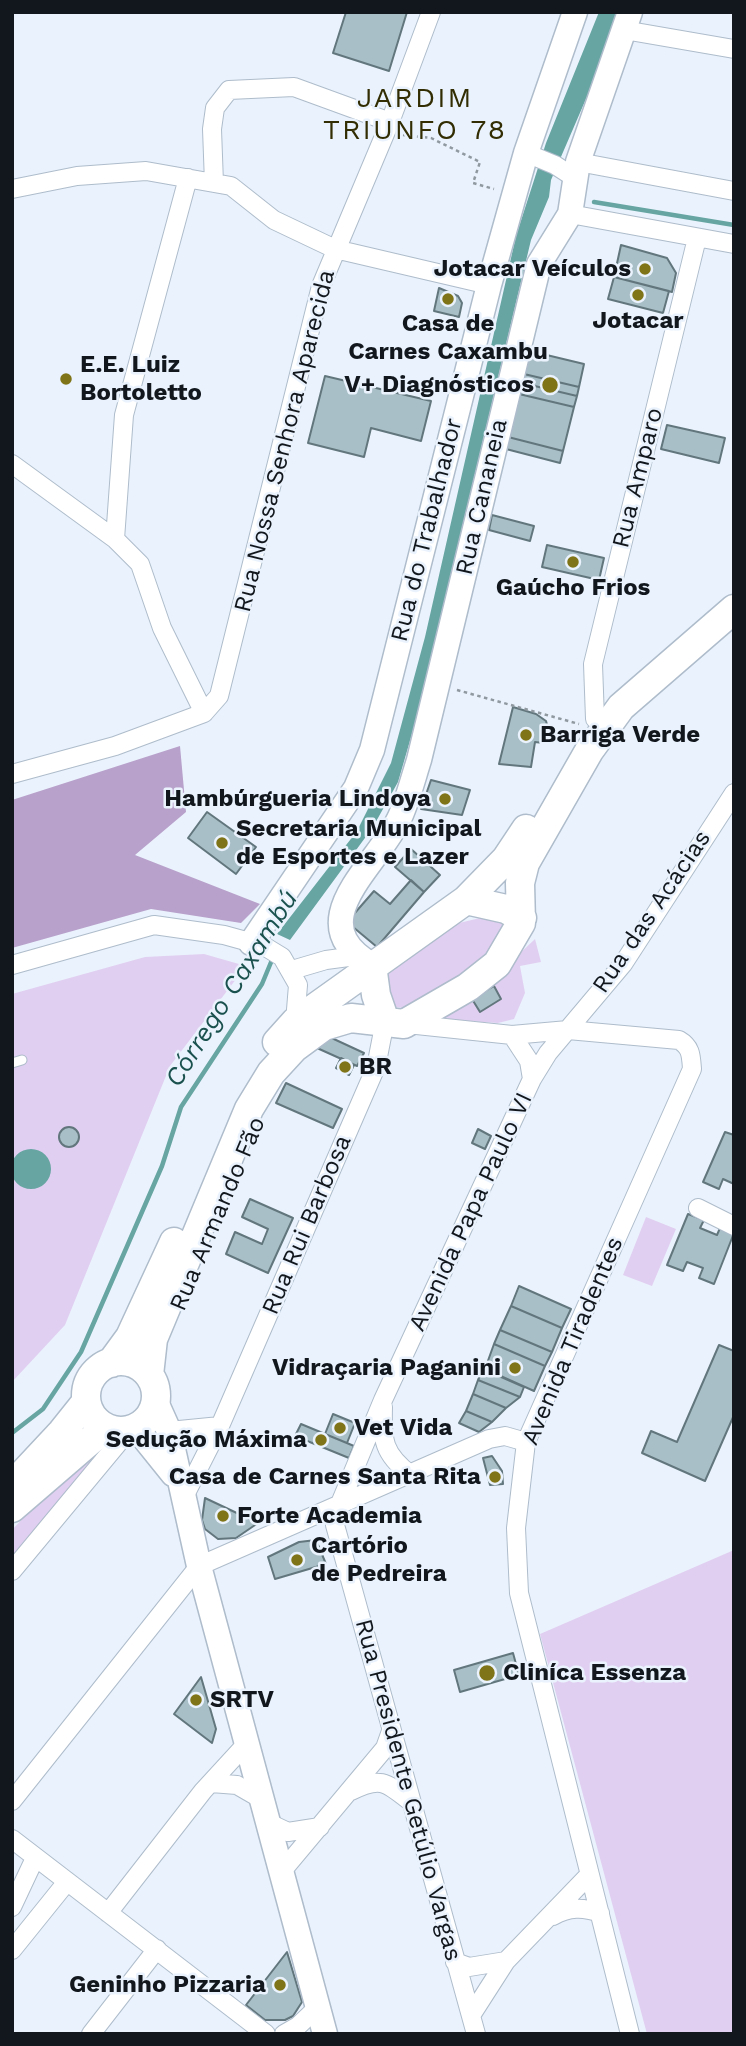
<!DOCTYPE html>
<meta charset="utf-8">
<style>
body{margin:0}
#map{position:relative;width:746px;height:2046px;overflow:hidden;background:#eaf3fd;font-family:"Work Sans",sans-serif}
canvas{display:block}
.frame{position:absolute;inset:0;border:14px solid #12171d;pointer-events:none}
</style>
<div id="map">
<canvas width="746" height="2046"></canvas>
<div class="frame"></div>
</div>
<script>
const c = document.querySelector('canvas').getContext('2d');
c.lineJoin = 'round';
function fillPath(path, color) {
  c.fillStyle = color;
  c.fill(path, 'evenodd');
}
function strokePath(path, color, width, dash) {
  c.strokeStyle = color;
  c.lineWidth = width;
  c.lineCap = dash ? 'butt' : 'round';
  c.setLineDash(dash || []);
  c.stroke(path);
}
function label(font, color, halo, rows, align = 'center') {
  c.font = font + ' "Work Sans",sans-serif';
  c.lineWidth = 5;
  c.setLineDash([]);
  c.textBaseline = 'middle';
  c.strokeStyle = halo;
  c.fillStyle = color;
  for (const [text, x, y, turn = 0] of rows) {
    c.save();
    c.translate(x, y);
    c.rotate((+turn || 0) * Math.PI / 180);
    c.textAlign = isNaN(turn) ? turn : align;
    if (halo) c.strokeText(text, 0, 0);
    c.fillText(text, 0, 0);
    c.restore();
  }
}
fillPath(new Path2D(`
 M480,918L499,919L507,931L489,959L405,1008L393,1007L385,984L388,974L459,923Z
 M535,939L541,962L520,966L525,993L514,1019L498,1023L437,1019L499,973Z
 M204,954L246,966L170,1066L65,1325L12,1382V994L145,957Z
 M646,1217L676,1229L652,1286L623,1275Z
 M116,1438L12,1562V1530L80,1457Z
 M734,1550V2034H647L540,1634Z`), '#e1cff1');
fillPath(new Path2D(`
 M180,746L186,812L135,855L260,904L241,923L151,909L12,948V800Z`), '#b8a1cb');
fillPath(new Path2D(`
 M599,12H618L595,78L551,180L549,197L531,240L416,720L398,782L373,827L290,940L277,934L357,831L391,763L425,637L516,236L546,143Z
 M11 1169a20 20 0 1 1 40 0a20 20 0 1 1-40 0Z`), '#67a5a2');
strokePath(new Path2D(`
 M594,202L734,225
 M12,1433L43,1409L81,1352L162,1166L181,1107L262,984L274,955`), '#67a5a2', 4.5);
const building = new Path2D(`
 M346,12H407L389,71L333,53Z
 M621,245L667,258L676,273L672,292L614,277Z
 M614,277L669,291L663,313L608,299Z
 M439,288L458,296L462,303L459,317L434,311Z
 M530,351L584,364L579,387L524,374Z
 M524,374L579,387L577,396L522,383Z
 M325,376L431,401L421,441L371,428L364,457L308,443Z
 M522,383L577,396L574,407L519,394Z
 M519,394L574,407L563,451L508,437Z
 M667,425L725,438L719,463L661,449Z
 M508,437L563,451L560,463L506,449Z
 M492,515L534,526L530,541L489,530Z
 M547,545L604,558L599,580L542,567Z
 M513,707L536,714L546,721L548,728L543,743L535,742L531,767L499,764Z
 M431,780L470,790L462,815L421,809Z
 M207,812L256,847L236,874L188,838Z
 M411,849L440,875L424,892L395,867Z
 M411,880L424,892L377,947L347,922L374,891L390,904Z
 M494,986L501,999L480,1012L472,999Z
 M323,1034L364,1053L357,1066L317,1048Z
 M341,1058L354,1065L349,1075L336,1068Z
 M286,1083L342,1109L333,1128L276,1103Z
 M59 1137a10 10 0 1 1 20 0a10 10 0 1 1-20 0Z
 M478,1129L491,1136L485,1149L472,1143Z
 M725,1132L734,1135V1184L723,1179L719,1189L703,1182Z
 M250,1199L293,1218L268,1273L226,1254L235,1232L262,1244L268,1229L242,1217Z
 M688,1214L704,1220L700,1228L717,1235L720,1228L734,1233L714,1284L699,1278L703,1268L687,1262L683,1271L667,1265Z
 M519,1286L571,1309L562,1328L511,1306Z
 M511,1306L562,1328L552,1352L500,1330Z
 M500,1330L552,1352L545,1366L494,1344Z
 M494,1344L545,1366L534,1391L485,1369Z
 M719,1345L734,1351V1415L705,1481L642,1453L651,1431L677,1442Z
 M483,1369L524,1387L520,1397L478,1380Z
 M478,1380L520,1397L506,1408L473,1394Z
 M473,1394L506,1408L492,1422L466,1411Z
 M466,1411L492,1422L479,1432L459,1423Z
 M333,1414L355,1423L347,1443L325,1434Z
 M301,1424L354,1446L349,1458L295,1436Z
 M492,1456L502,1471L503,1484L490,1485L483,1458Z
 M205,1498L258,1523L236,1538L218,1539L205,1529L202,1520Z
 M316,1540L326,1564L275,1579L268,1557L299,1542Z
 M513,1653L519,1675L460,1692L454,1670Z
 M201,1677L216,1729L212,1743L174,1714Z
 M287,1952L302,2002L293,2016L285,2020H265L246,2005Z`);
fillPath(building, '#a9bfc7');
strokePath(building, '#62777d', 2);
const lane = new Path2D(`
 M12,1063L22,1060`);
const street = new Path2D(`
 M624,30L734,49
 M526,153L555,165L575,178
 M578,162L734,191
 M188,178L124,415L115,539L140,564L162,628L204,713
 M214,183L212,129L215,108L229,90L294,87L390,122
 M12,189L77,176L146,171L231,186L274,220L335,249L489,285
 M570,214L734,244
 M12,464L115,539
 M595,719L593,664L697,238
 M12,774L115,746L204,713L219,696L321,286L390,122L431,12
 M12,965L154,925L224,935L264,946L282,957L298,985L295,1022
 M292,970L326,960L356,956
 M407,1024L512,1035L568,1030L679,1040C691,1047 691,1055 692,1069L526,1442L516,1528L519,1593L630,2034
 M512,1035L529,1061L532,1079
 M698,1208L734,1226
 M383,1407C382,1440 383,1454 411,1475
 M169,1431L220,1426
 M183,1499L220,1426L376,1067L385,1021
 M12,1571L129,1430
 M211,1783L237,1785L263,1800
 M351,1791C381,1776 386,1782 411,1802
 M12,1801L199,1566L489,1439L505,1436L526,1442
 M271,1824L288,1832L320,1827
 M12,1839L266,2034
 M283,1870L385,1748L391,1731
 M12,1907L35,1858
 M108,1913L203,1791L248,1742
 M553,1916C569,1907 583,1907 600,1913
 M12,1950L66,1883
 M455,1962L469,1967L506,1961
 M472,2014L506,1961L589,1875
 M91,2034L157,1949
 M284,2034L298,2026L318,2007
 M476,2034L335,1525L339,1506L383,1400L532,1079L548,1053L623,964L734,793`);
const secondary = new Path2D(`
 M251,943L356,788L372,750L489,285L526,153L575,12
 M372,965C297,922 378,866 400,817C408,799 413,779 419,760L539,264L570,214L578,162L630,12
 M156,1402L169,1431L199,1566L325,2034
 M136,1428L173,1474`);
const primary = new Path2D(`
 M466,900L506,909L522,918
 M372,965L376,995L385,1021
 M277,1042L295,1022L466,900L506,859L526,829
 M86 1396a35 35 0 1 1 70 0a35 35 0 1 1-70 0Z
 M111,1363L130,1337L174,1242
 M149,1375L153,1339L249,1109L271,1073L294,1048L324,1026L351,1018L404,1024L468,987L497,964L521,923L520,883L525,863L589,751L621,707L734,609
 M19,1478L62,1432L86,1402
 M12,1508L105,1428`);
strokePath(lane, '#aebccb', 11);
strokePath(street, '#aebccb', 20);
strokePath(secondary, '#aebccb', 27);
strokePath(primary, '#aebccb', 31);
strokePath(new Path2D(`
 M403,135L431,138L480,162L473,183L494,189
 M457,690L579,724`), '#9098a0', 2.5, [3.5, 3.5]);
strokePath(lane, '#fff', 9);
strokePath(street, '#fff', 18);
strokePath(secondary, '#fff', 24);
strokePath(primary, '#fff', 28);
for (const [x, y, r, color] of [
 [645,269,7,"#7f7417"],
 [638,295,7,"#7f7417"],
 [448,299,7,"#7f7417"],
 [66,379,7,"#7f7417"],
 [550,385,9,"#7f7417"],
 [573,562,7,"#7f7417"],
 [526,735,7,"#7f7417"],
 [445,799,7,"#7f7417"],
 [222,843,7,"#7f7417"],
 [345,1067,7,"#7f7417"],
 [515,1368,7,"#7f7417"],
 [340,1428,7,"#7f7417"],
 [321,1440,7,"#7f7417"],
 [495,1477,7,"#7f7417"],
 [223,1516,7,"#7f7417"],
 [297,1560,7,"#7f7417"],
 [487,1673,9,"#7f7417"],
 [196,1700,7,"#7f7417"],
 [280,1985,7,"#7f7417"]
]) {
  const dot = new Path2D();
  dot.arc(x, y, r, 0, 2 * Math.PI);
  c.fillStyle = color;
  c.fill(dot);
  strokePath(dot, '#eaf3fd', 2.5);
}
label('bold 24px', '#12171d', '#eaf3fd', [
 ["Jotacar Veículos",631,269,"right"],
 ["Jotacar",638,321,"center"],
 ["Casa de",448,324,"center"],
 ["Carnes Caxambu",448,352,"center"],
 ["E.E. Luiz",80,365],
 ["Bortoletto",80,393],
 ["V+ Diagnósticos",534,385,"right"],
 ["Gaúcho Frios",573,588,"center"],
 ["Barriga Verde",540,735],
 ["Hambúrgueria Lindoya",431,799,"right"],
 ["Secretaria Municipal",236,829],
 ["de Esportes e Lazer",236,857],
 ["BR",359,1067],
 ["Vidraçaria Paganini",501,1368,"right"],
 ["Vet Vida",354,1428],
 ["Sedução Máxima",307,1440,"right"],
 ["Casa de Carnes Santa Rita",481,1477,"right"],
 ["Forte Academia",237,1516],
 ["Cartório",311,1546],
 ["de Pedreira",311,1574],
 ["Cliníca Essenza",503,1673],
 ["SRTV",210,1700],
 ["Geninho Pizzaria",266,1985,"right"]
], 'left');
label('24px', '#12171d', '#eaf3fd', [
 ["Rua Nossa Senhora Aparecida",285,441,-76],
 ["Rua Amparo",638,478,-76],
 ["Rua Cananeia",482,497,-77],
 ["Rua do Trabalhador",427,530,-76],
 ["Rua das Acácias",652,912,-56],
 ["Avenida Papa Paulo VI",471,1212,-65],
 ["Rua Armando Fão",218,1214,-67],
 ["Rua Rui Barbosa",307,1225,-67],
 ["Avenida Tiradentes",573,1341,-67],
 ["Rua Presidente Getúlio Vargas",408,1790,75]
]);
label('italic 26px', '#1a514f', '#eaf3fd', [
 ["Córrego Caxambú",232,989,-58]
]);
c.letterSpacing = '2px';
label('28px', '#322d02', '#eaf3fd', [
 ["JARDIM",415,99],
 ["TRIUNFO 78",415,131]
]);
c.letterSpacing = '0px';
</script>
